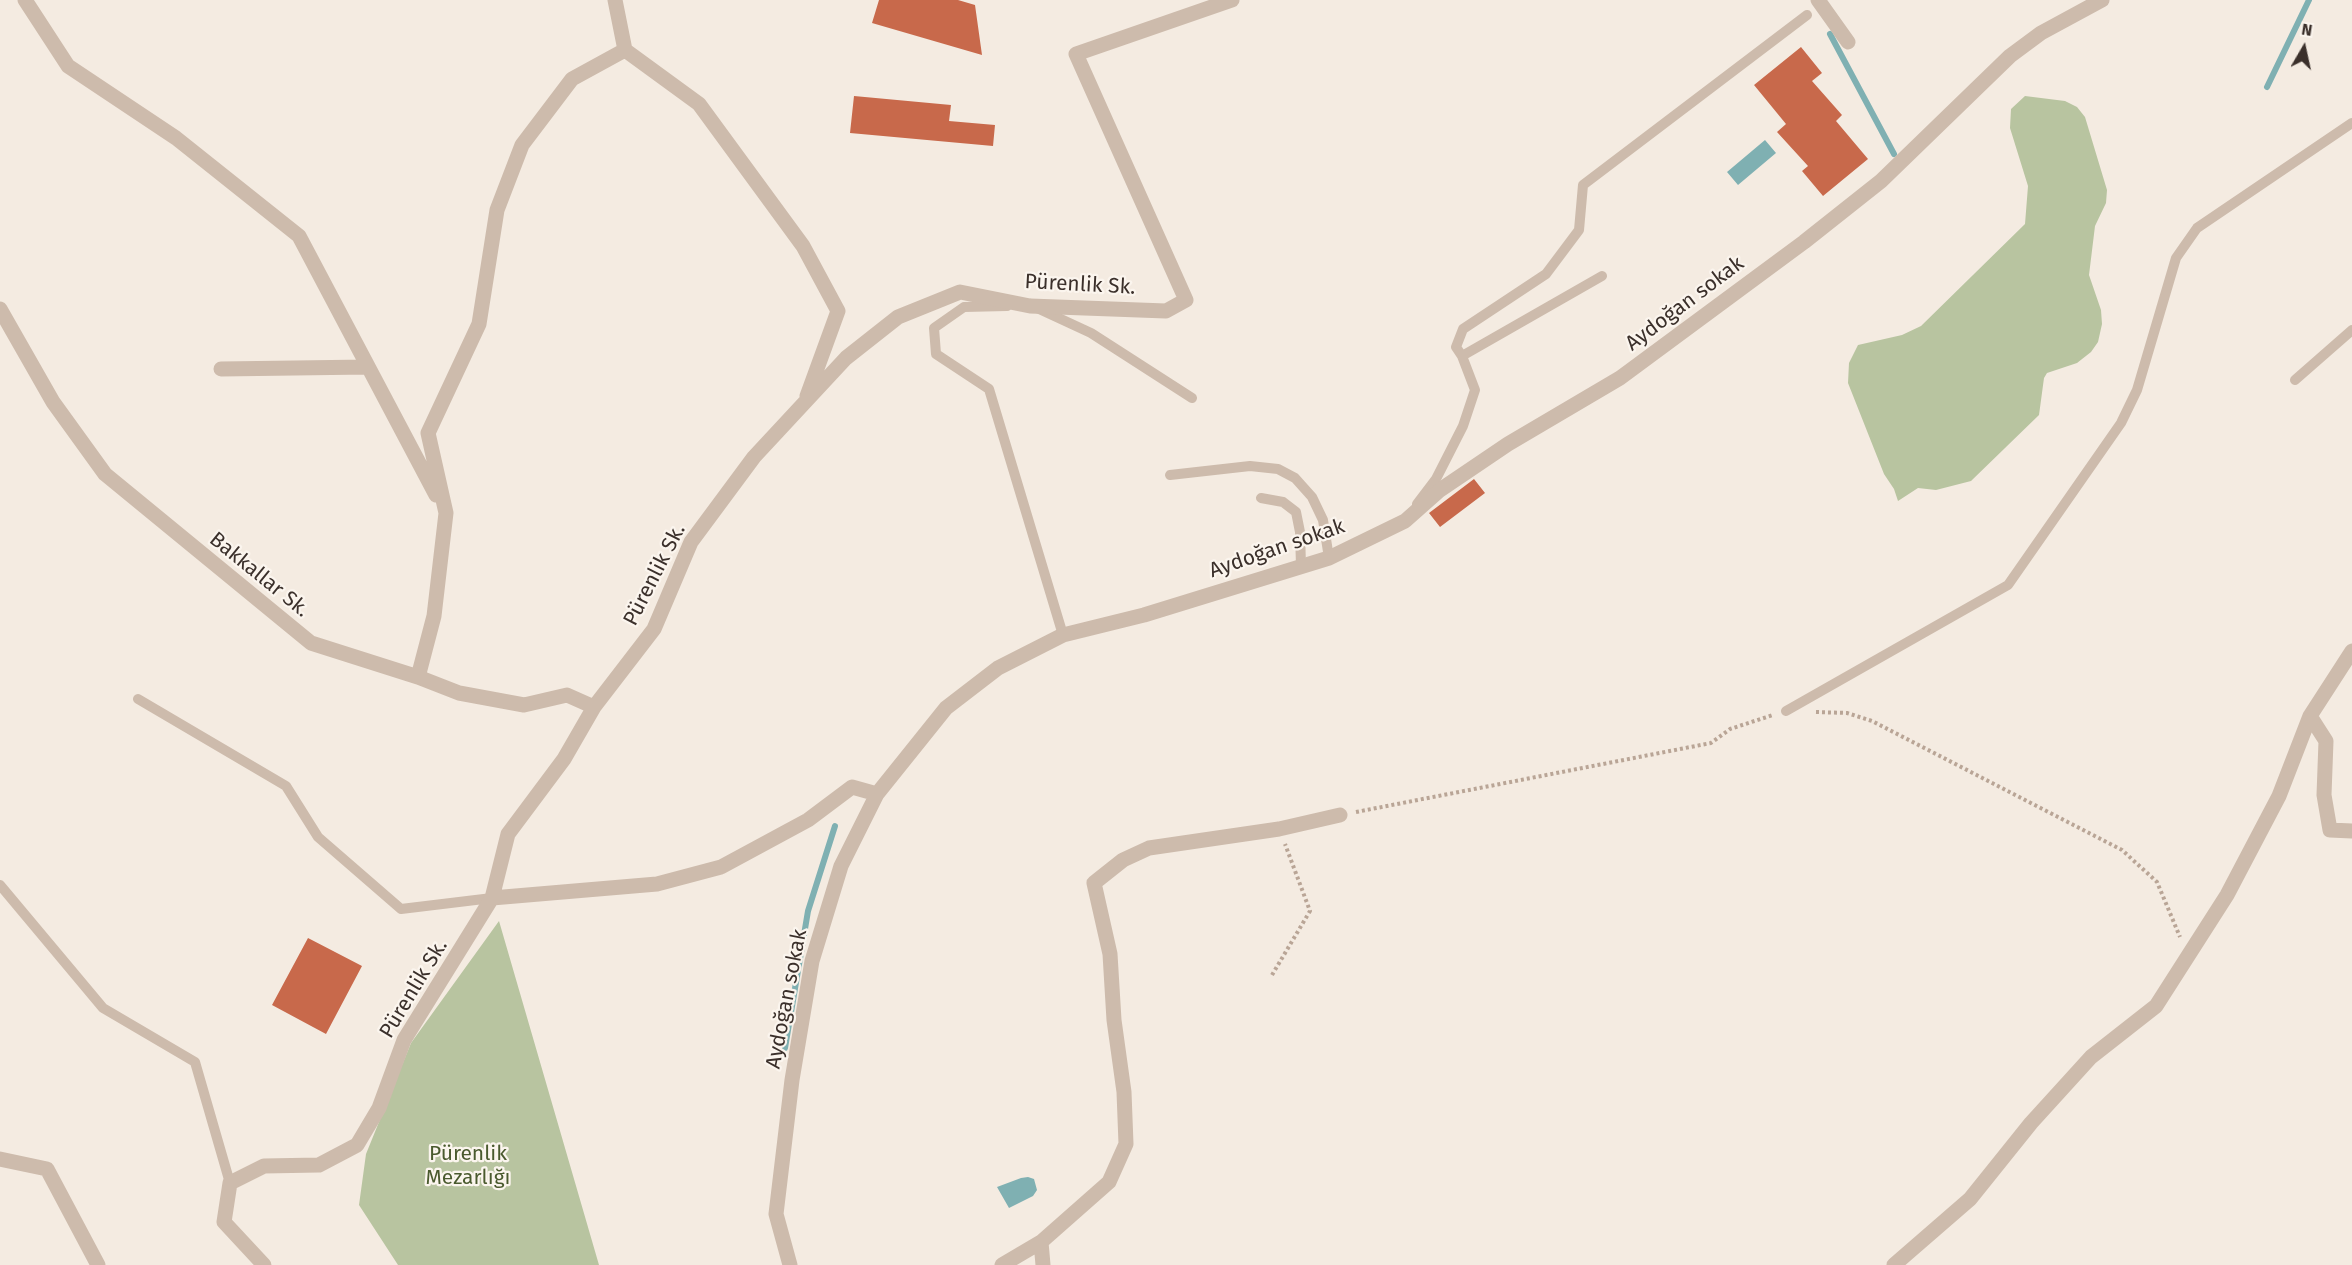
<!DOCTYPE html>
<html>
<head>
<meta charset="utf-8">
<style>
	body { margin:0 }
	#map { position:relative; width:2352px; height:1265px; overflow:hidden; background:#f4ebe1; font-family:"Fira Sans",sans-serif }
	canvas { display:block }
	.north { position:absolute; left:2274px; top:18px; width:60px; height:60px; -webkit-text-stroke:4px #fbf5ee; paint-order:stroke; rotate:9deg; font-size:16px; font-weight:700; line-height:24px; text-align:center; color:#3b302b }
	.north::after { content:''; display:block; margin:auto; width:21px; height:27px; background:#3b302b; clip-path:polygon(50% 0,100% 100%,50% 72%,0 100%) }
</style>
</head>
<body>
<div id="map">
<canvas width="2352" height="1265"></canvas>
<div class="north">N</div>
</div>
<script>
const ctx = document.querySelector('canvas').getContext('2d');
ctx.lineJoin = 'round';
function paint(path, color) {
  ctx.fillStyle = color;
  ctx.fill(path, 'evenodd');
}
function shape(rows) {
  const path = new Path2D();
  for (const r of rows) {
    path.moveTo(r[0], r[1]);
    for (let i = 2; i < r.length; i += 2) path.lineTo(r[i], r[i + 1]);
  }
  return path;
}
function trace(path, color, width, dash) {
  ctx.strokeStyle = color;
  ctx.lineWidth = width;
  ctx.lineCap = dash ? 'butt' : 'round';
  ctx.setLineDash(dash || []);
  ctx.stroke(path);
}
function label(font, color, halo, rows, align = 'center') {
  ctx.font = font + ' "Fira Sans",sans-serif';
  ctx.lineWidth = 4.5;
  ctx.setLineDash([]);
  ctx.textBaseline = 'middle';
  ctx.strokeStyle = halo;
  ctx.fillStyle = color;
  for (const [text, x, y, turn = 0] of rows) {
    ctx.save();
    ctx.translate(x, y);
    ctx.rotate((+turn || 0) * Math.PI / 180);
    ctx.textAlign = isNaN(turn) ? turn : align;
    if (halo) ctx.strokeText(text, 0, 0);
    ctx.fillText(text, 0, 0);
    ctx.restore();
  }
}
paint(shape([
	[2025,96,2065,101,2077,107,2085,117,2107,190,2106,203,2095,226,2089,275,2101,310,2102,324,2098,342,2091,352,2077,363,2047,373,2044,378,2039,415,1971,481,1936,490,1918,488,1898,501,1894,489,1884,474,1848,383,1849,363,1858,345,1902,335,1921,326,2025,224,2028,186,2010,128,2011,109],
	[499,921,599,1265,398,1265,359,1205,366,1154,411,1043]
]), '#b8c4a0');
paint(shape([
	[1765,140,1776,153,1738,185,1727,172],
	[1028,1177,1034,1179,1037,1190,1033,1196,1009,1208,997,1187,1021,1178]
]), '#7fb0b2');
trace(shape([
	[1830,34,1894,154],
	[2267,87,2309,0],
	[785,1048,808,911,835,826]
]), '#7fb0b2', 6);
paint(shape([
	[879,0,958,0,975,5,982,55,872,23],
	[1801,47,1822,73,1812,81,1842,115,1836,121,1868,159,1823,196,1802,171,1808,166,1777,132,1786,124,1754,85],
	[854,96,951,105,949,121,995,125,993,146,850,133],
	[1474,479,1485,493,1440,527,1429,513],
	[308,938,362,966,326,1034,272,1005]
]), '#c8694b');
trace(shape([
	[1816,712,1847,713,1872,721,2122,850,2157,882,2180,937],
	[1356,812,1711,743,1730,729,1773,715],
	[1272,975,1310,911,1285,844]
]), '#b9a596', 4, [3, 3]);
trace(shape([
	[1007,306,964,307,934,328,936,354,989,389,1063,635],
	[1037,308,1091,333,1192,398],
	[1462,356,1456,347,1463,329,1546,274,1579,230,1583,185,1807,15],
	[2295,380,2352,330],
	[1170,475,1250,466,1278,469,1295,478,1312,497,1323,520,1329,558],
	[1261,498,1283,502,1296,512,1300,532,1301,566],
	[1417,504,1436,479,1463,426,1475,390,1462,356,1602,276],
	[138,699,286,786,318,837,401,909,492,898],
	[1786,711,2008,585,2121,423,2137,390,2176,258,2197,228,2352,123],
	[0,885,103,1008,195,1062,230,1183]
]), '#cdbbac', 10);
trace(shape([
	[25,0,68,66,176,138,299,236,436,495],
	[615,0,625,50,699,104,803,246,838,311,807,396],
	[1818,0,1848,42],
	[0,309,53,402,105,474,311,643,418,677,459,693,524,705,567,695,594,707],
	[221,369,368,367],
	[418,677,434,616,446,513,428,433,479,324,497,210,522,145,572,79,625,50],
	[2310,716,2326,741,2324,795,2330,830,2352,831],
	[492,898,657,884,721,867,808,820,852,787,877,794],
	[0,1159,47,1169,98,1265],
	[1041,1242,1043,1265],
	[264,1265,224,1222,230,1183,264,1166,319,1165,357,1145,379,1108,404,1040,492,898,508,834,564,759,594,707,654,629,691,542,754,457,846,358,898,317,960,292,1030,306,1166,311,1186,300,1076,54,1232,0],
	[790,1265,776,1214,792,1080,812,961,841,866,877,794,946,708,998,668,1063,635,1144,615,1329,558,1405,521,1440,490,1508,444,1620,378,1804,242,1881,181,2010,56,2041,33,2102,0],
	[1002,1265,1041,1242,1109,1182,1126,1144,1124,1092,1114,1020,1110,954,1094,883,1123,860,1149,848,1279,829,1340,815],
	[1894,1265,1970,1199,2031,1123,2091,1057,2156,1006,2227,895,2279,796,2310,716,2352,651]
]), '#cdbbac', 15);
label('21px', '#3b302b', '#fbf5ee', [
	["Pürenlik Sk.",1080,285,3],
	["Aydoğan sokak",1685,304,-37],
	["Aydoğan sokak",1277,549,-19],
	["Bakkallar Sk.",259,575,39],
	["Pürenlik Sk.",655,575,-63],
	["Pürenlik Sk.",414,989,-59],
	["Aydoğan sokak",787,999,-79]
]);
label('21px', '#4a5a2e', '#fbf5ee', [
	["Pürenlik",468,1154],
	["Mezarlığı",468,1178]
]);
</script>
</body>
</html>
